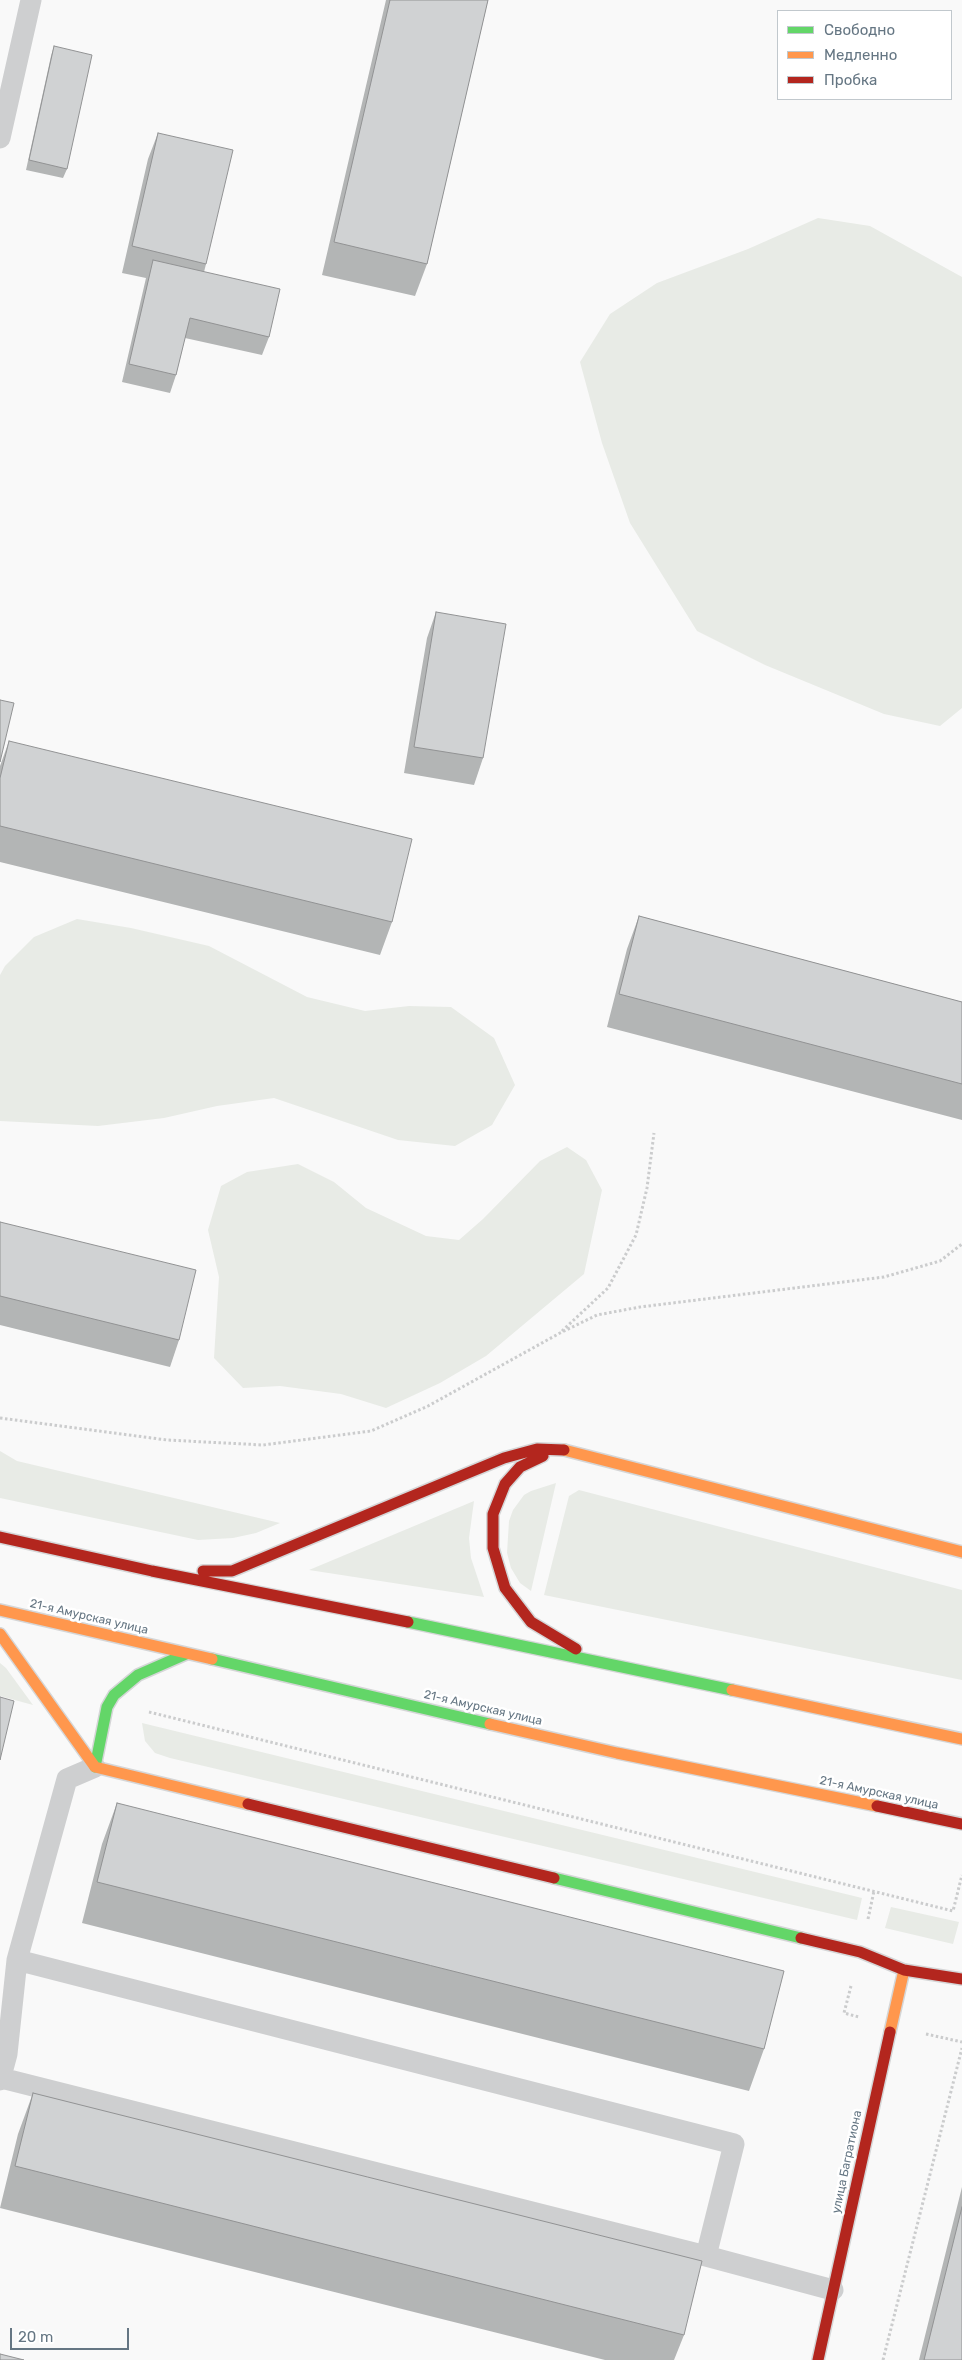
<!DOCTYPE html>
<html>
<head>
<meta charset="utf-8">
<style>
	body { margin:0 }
	#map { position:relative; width:962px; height:2360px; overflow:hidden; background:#f9f9f9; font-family:Rubik,sans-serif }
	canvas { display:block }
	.legend { position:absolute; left:777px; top:10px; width:175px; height:90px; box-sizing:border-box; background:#fff; border:1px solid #c1c8cd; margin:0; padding:6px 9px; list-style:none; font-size:15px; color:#657683 }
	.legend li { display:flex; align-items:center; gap:10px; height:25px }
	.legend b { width:25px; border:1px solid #c1c8cd }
	.scale { position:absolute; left:10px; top:2328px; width:119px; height:22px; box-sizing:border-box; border:2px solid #657683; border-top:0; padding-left:6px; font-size:15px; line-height:18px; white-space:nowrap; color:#657683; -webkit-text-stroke:4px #fff; paint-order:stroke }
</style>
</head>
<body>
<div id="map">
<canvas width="962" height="2360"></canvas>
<ul class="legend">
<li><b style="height:6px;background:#63d668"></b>Свободно</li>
<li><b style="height:6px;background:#ff974d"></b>Медленно</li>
<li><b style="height:6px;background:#b3261e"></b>Пробка</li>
</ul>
<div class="scale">20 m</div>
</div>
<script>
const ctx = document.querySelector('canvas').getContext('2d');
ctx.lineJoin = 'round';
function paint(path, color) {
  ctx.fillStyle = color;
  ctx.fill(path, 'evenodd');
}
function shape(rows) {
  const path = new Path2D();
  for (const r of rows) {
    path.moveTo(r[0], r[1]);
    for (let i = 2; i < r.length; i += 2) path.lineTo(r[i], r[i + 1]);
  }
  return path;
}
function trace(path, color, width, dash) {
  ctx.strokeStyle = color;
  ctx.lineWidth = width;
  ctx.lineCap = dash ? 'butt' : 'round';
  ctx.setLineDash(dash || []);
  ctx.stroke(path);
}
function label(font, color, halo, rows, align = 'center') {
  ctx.font = font + ' Rubik,sans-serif';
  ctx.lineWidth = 5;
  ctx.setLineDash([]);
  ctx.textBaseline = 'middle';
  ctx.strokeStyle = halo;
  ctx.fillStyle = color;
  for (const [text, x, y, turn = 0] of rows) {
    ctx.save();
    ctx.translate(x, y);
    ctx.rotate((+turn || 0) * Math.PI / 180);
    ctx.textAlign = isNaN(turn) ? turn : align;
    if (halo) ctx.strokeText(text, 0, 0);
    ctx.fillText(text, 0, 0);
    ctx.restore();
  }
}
paint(shape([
	[818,218,870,226,962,277,962,708,940,726,884,714,765,665,697,631,630,523,602,443,580,362,610,314,657,283,748,249],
	[77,919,131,928,209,946,307,997,365,1011,409,1006,451,1007,494,1038,515,1085,492,1125,455,1146,398,1140,274,1098,217,1106,164,1118,98,1126,0,1121,0,975,5,966,34,937],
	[567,1147,586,1160,602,1190,584,1274,486,1356,440,1383,386,1408,341,1394,280,1386,243,1388,214,1358,219,1277,208,1230,221,1186,247,1172,298,1164,334,1182,366,1208,426,1236,459,1240,483,1219,540,1161],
	[0,1451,17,1461,280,1523,256,1533,233,1538,198,1540,0,1498],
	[556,1483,531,1591,520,1583,511,1568,507,1553,509,1521,513,1510,524,1495,531,1491],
	[579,1490,962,1590,962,1680,544,1595,569,1496],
	[474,1501,469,1538,471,1558,484,1597,309,1570],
	[0,1663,6,1668,33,1705,0,1696],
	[142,1723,862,1898,857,1920,170,1758,155,1753,145,1741],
	[891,1907,959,1922,953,1944,885,1928]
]), '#e8ebe6');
const fast = shape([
	[408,1622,732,1690],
	[212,1659,490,1724],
	[95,1767,107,1707,114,1695,138,1675,186,1654],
	[554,1878,801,1938]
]);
const slow = shape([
	[564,1450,962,1552],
	[0,1610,212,1659],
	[0,1634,95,1767,248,1804],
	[732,1690,962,1739],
	[490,1724,617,1753,877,1806],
	[890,2032,904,1970]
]);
const jam = shape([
	[543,1456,520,1467,505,1484,493,1514,493,1548,505,1588,531,1622,576,1649],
	[0,1537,152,1571,408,1622],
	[203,1571,232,1571,504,1458,537,1449,564,1450],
	[248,1804,554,1878],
	[877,1806,962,1824],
	[801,1938,860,1952,904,1970,962,1979],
	[818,2360,890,2032]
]);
trace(fast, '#d5d6d7', 14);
trace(slow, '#d5d6d7', 14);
trace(jam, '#d5d6d7', 14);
trace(shape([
	[562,1331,608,1288,636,1235,647,1188,654,1133],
	[0,1418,167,1440,263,1445,371,1431,428,1406,560,1333,597,1315,640,1307,884,1277,940,1261,962,1244],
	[149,1712,953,1911,962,1875],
	[868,1919,874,1891],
	[851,1986,844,2013,859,2017],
	[926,2034,962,2042],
	[883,2360,962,2048]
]), '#cbcccd', 3, [2.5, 2.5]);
trace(shape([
	[0,138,31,0],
	[17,1960,734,2144,706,2256],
	[1,2078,706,2256,833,2290],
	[0,2080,7,2054,17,1960,67,1779,95,1767]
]), '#cecfd0', 21);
trace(fast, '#63d668', 11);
trace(slow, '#ff974d', 11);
trace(jam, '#b3261e', 11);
paint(shape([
	[386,0,488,0,427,264,415,296,322,275],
	[54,46,67,169,63,178,26,170,51,56],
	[158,133,206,264,204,272,269,337,262,355,185,338,176,375,170,393,122,382,146,278,122,273,148,159],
	[436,612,483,758,474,785,404,773,427,638],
	[9,741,392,922,380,955,0,862,0,766],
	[639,916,962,1002,962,1120,607,1027,627,949],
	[0,1222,179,1340,170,1367,0,1325],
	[117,1803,764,2049,749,2091,82,1923,102,1844],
	[33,2093,684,2335,674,2360,605,2360,0,2208,18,2134],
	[962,2187,962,2360,919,2360]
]), '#b3b5b5');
const building = shape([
	[390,0,488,0,427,264,334,242,390,0],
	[54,46,92,55,67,169,29,160,54,46],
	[158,133,233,150,206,264,132,246,158,133],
	[153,260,280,289,269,337,190,318,176,375,129,364,153,260],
	[436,612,506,624,483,758,414,747,436,612],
	[0,700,14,703,0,762,0,700],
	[9,741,412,839,392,922,0,826,0,778,9,741],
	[639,916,962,1002,962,1084,619,994,639,916],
	[0,1222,196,1270,179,1340,0,1296,0,1222],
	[0,1697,14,1701,0,1760,0,1697],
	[117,1803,784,1971,764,2049,97,1882,117,1803],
	[33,2093,702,2261,684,2335,15,2166,33,2093],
	[962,2207,962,2360,924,2360,962,2207],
	[0,2354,24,2360,0,2360,0,2354]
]);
paint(building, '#d0d2d3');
trace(building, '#929394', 1);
label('12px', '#657683', '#fff', [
	["21-я Амурская улица",89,1617,13],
	["21-я Амурская улица",483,1708,13],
	["21-я Амурская улица",879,1793,12],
	["улица Багратиона",847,2162,-78]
]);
</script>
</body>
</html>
